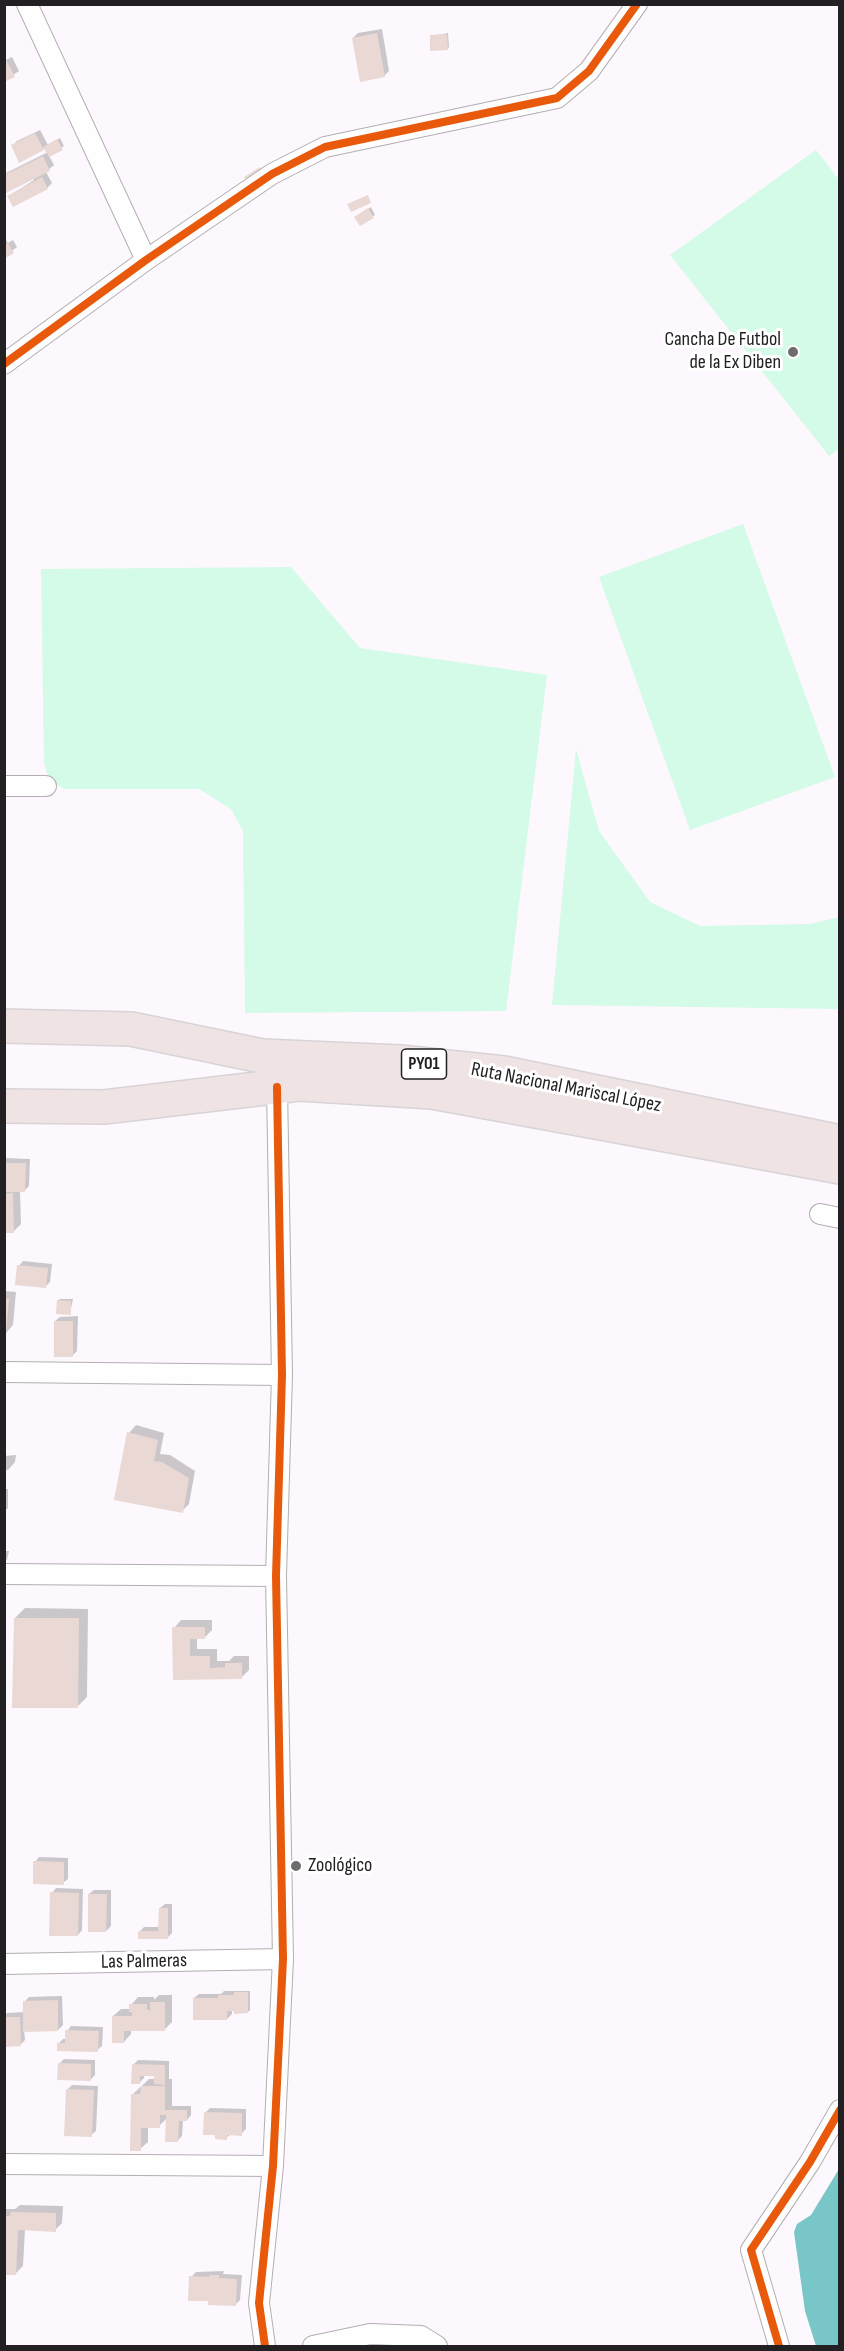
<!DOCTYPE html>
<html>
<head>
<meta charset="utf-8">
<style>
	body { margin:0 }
	#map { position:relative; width:844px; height:2351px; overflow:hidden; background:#fdf8fd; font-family:"Sofia Sans Condensed",sans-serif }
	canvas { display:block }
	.frame { position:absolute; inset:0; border:6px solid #232023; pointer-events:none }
</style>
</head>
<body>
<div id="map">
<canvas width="844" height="2351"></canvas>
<div class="frame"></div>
</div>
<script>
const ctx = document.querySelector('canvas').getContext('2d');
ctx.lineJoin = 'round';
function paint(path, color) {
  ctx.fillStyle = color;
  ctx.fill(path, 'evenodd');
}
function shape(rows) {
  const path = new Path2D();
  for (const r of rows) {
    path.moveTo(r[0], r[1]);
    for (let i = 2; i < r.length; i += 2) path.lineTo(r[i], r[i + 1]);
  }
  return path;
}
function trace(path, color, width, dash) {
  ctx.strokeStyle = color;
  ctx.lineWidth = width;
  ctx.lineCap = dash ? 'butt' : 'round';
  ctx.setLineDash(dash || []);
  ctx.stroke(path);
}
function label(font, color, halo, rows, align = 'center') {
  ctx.font = font + ' "Sofia Sans Condensed",sans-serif';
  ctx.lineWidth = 6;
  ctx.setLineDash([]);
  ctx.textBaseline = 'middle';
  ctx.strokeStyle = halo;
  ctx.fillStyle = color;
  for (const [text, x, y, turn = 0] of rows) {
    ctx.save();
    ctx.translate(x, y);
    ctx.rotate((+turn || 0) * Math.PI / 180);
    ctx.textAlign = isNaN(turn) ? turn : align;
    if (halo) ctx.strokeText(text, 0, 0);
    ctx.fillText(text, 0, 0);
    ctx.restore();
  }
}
paint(shape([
	[816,150,840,181,840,449,829,456,670,255],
	[743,524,835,777,690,830,599,577],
	[291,567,360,648,547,675,506,1011,245,1013,243,831,231,809,199,789,64,789,49,780,44,763,41,569],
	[576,749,599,831,650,902,700,926,810,924,839,917,839,1009,552,1005]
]), '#d4fae8');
paint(shape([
	[839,2169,839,2346,816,2346,805,2311,794,2232,797,2224,811,2215]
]), '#78c6c8');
paint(shape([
	[382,29,389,71,384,76,353,38,358,33],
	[448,33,449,47,447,49,431,36],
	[12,57,19,71,4,81,4,61],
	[40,130,48,145,60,138,64,146,49,156,54,165,46,172,52,183,47,188,9,196,34,180,33,178,6,191,4,174,48,152,45,147,43,149,12,146,17,141],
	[371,207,375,215,373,216,358,215],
	[4,237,8,243,13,240,17,247,4,257],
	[4,1158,30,1159,29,1186,24,1191,20,1191,21,1224,14,1231,4,1232],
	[23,1261,52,1264,50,1282,46,1286,19,1266],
	[4,1291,16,1292,13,1325,6,1333],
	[60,1299,73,1299,70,1313,58,1301],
	[78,1316,77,1351,73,1355,55,1321,60,1317],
	[136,1425,164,1433,160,1454,170,1455,195,1471,189,1504,182,1511,129,1433],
	[16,1455,15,1462,8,1470,4,1470,4,1456],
	[4,1489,8,1489,8,1508,4,1512],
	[4,1551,9,1551,7,1560,4,1561],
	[25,1608,88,1609,87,1697,77,1707,15,1618],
	[181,1620,212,1620,212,1630,204,1638,197,1638,197,1649,217,1649,217,1661,229,1661,234,1656,249,1656,249,1670,241,1678,174,1678,174,1628],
	[39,1857,68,1858,68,1879,63,1883,35,1862],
	[56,1888,83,1889,82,1930,78,1935,52,1893],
	[94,1890,111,1890,111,1926,106,1931,89,1894],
	[165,1904,172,1904,172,1933,167,1938,139,1932,144,1927,160,1927,160,1908],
	[224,1991,250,1991,250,2010,248,2012,235,2007,232,2009,232,2014,227,2019,194,1998,199,1994,221,1994],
	[159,1995,172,1995,172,2022,164,2030,131,2030,131,2034,124,2042,113,2016,121,2009,131,2009,131,2005,138,1997,154,1997,154,2000],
	[62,1996,63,2025,58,2030,24,2030,25,2040,20,2045,4,2045,4,2016,7,2013,24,2012,24,2002,29,1997],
	[71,2026,103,2027,102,2046,97,2050,58,2044,63,2039,67,2039,67,2031],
	[64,2059,95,2060,95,2075,90,2080,59,2064],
	[4,2060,6,2060,4,2074],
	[138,2060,169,2061,169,2079,172,2079,172,2106,191,2106,191,2115,187,2120,183,2120,182,2136,178,2140,167,2118,159,2126,148,2126,148,2142,140,2149,132,2095,149,2079,155,2079,155,2075,144,2075,144,2078,139,2083,133,2065],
	[72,2085,98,2086,96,2131,91,2135,67,2090],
	[210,2108,246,2109,246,2129,241,2134,231,2134,226,2138,205,2113],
	[20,2205,63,2206,62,2223,55,2230,25,2229,23,2266,16,2273,4,2273,5,2209,15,2209],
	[224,2271,223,2274,242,2275,240,2300,236,2304,191,2277,196,2272]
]), '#0003');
paint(shape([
	[377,33,385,77,360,82,352,38],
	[447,34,448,50,430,51,430,35],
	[7,61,15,77,4,82,4,62],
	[35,133,44,150,19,163,11,145],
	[57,139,63,150,49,157,43,147],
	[43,156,50,171,6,193,4,175],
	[260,167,264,174,249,184,244,177],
	[42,177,48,189,13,207,7,196],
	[368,195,371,203,351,212,347,204],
	[368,208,374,218,360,226,354,217],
	[8,243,14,253,4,259,4,245],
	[4,1163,26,1163,25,1192,4,1192],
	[13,1193,14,1233,4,1233,4,1194],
	[17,1265,48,1268,46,1288,15,1285],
	[4,1298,9,1299,6,1334,4,1334],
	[57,1300,71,1301,71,1315,56,1314],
	[54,1321,73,1321,73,1357,54,1357],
	[127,1432,158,1440,154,1461,162,1462,189,1478,183,1513,114,1500],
	[14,1618,79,1618,78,1708,12,1708],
	[172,1627,205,1627,205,1639,190,1639,190,1656,210,1656,210,1668,225,1667,225,1663,242,1663,242,1679,173,1680],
	[33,1861,64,1862,64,1885,33,1884],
	[50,1892,79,1893,78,1936,49,1936],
	[88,1894,107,1894,106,1932,88,1932],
	[159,1908,168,1908,168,1939,138,1939,138,1931,158,1931],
	[234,1992,248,1992,248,2013,234,2014,234,2011,227,2011,227,2020,193,2020,193,1998,218,1998,218,1995,234,1995],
	[58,2000,58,2031,23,2032,23,2001],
	[150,2002,165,2002,165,2031,124,2031,124,2043,112,2043,112,2016,132,2016,132,2012,129,2012,129,2004,147,2004,147,2010,150,2010],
	[4,2017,20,2017,21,2046,4,2047],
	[65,2030,99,2031,98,2052,57,2051,57,2043,65,2043],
	[58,2063,91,2064,91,2081,57,2080],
	[132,2064,165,2065,165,2085,154,2084,154,2076,140,2076,140,2084,131,2084],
	[141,2086,165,2086,165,2110,187,2110,187,2121,179,2121,178,2142,165,2142,166,2115,160,2115,160,2128,141,2128,141,2151,130,2151,131,2094,140,2094],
	[66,2089,94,2090,92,2137,64,2136],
	[204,2112,242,2113,242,2136,227,2135,227,2140,215,2139,215,2135,203,2135],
	[11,2212,56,2213,56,2232,18,2230,16,2275,4,2275,4,2216,10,2216],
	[210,2275,219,2275,219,2278,237,2279,236,2306,208,2305,208,2301,188,2301,189,2276,209,2277]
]), '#e9d8d3');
const street = shape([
	[27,4,146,260],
	[4,364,146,260,272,174,325,147,557,98,589,71,637,4],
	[4,786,46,786],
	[820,1214,840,1218],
	[4,1372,282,1375],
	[4,1574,276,1576],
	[4,1964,283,1959],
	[4,2164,273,2166],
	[265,2346,259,2303,273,2166,283,1959,276,1576,282,1375,277,1087],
	[313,2346,370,2334,421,2336,437,2346],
	[779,2346,751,2250,810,2162,840,2110]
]);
const highway = shape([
	[4,1026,131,1029,262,1056,401,1062,504,1073,840,1142],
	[4,1106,104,1107,299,1084,432,1092,840,1167]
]);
trace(street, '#b2aeb2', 22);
trace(highway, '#d7d4d7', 36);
trace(street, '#fffeff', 20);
trace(highway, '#efe3e4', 33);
trace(shape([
	[4,364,146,260,272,174,325,147,557,98,589,71,637,4],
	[265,2346,259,2303,273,2166,283,1959,276,1576,282,1375,277,1087],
	[779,2346,751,2250,810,2162,840,2110]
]), '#e8590c', 8);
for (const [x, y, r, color] of [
	[793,352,6,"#6f6c6f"],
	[296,1866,6,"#6f6c6f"]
]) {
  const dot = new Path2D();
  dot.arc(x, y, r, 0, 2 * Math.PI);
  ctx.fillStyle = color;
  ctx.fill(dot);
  trace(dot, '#fff', 2);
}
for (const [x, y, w] of [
	[424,1064,45]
]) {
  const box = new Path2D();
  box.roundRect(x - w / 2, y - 15, w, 30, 4.5);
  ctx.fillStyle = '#fff';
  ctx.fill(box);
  trace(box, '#232023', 1.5);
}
label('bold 18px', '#232023', null, [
	["PY01",424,1064]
]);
label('20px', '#232023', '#fff', [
	["Cancha De Futbol",781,340],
	["de la Ex Diben",781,363],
	["Zoológico",308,1866,"left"]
], 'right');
label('20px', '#232023', '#fff', [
	["Ruta Nacional Mariscal López",566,1088,11],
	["Las Palmeras",144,1962,-1]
]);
</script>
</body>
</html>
